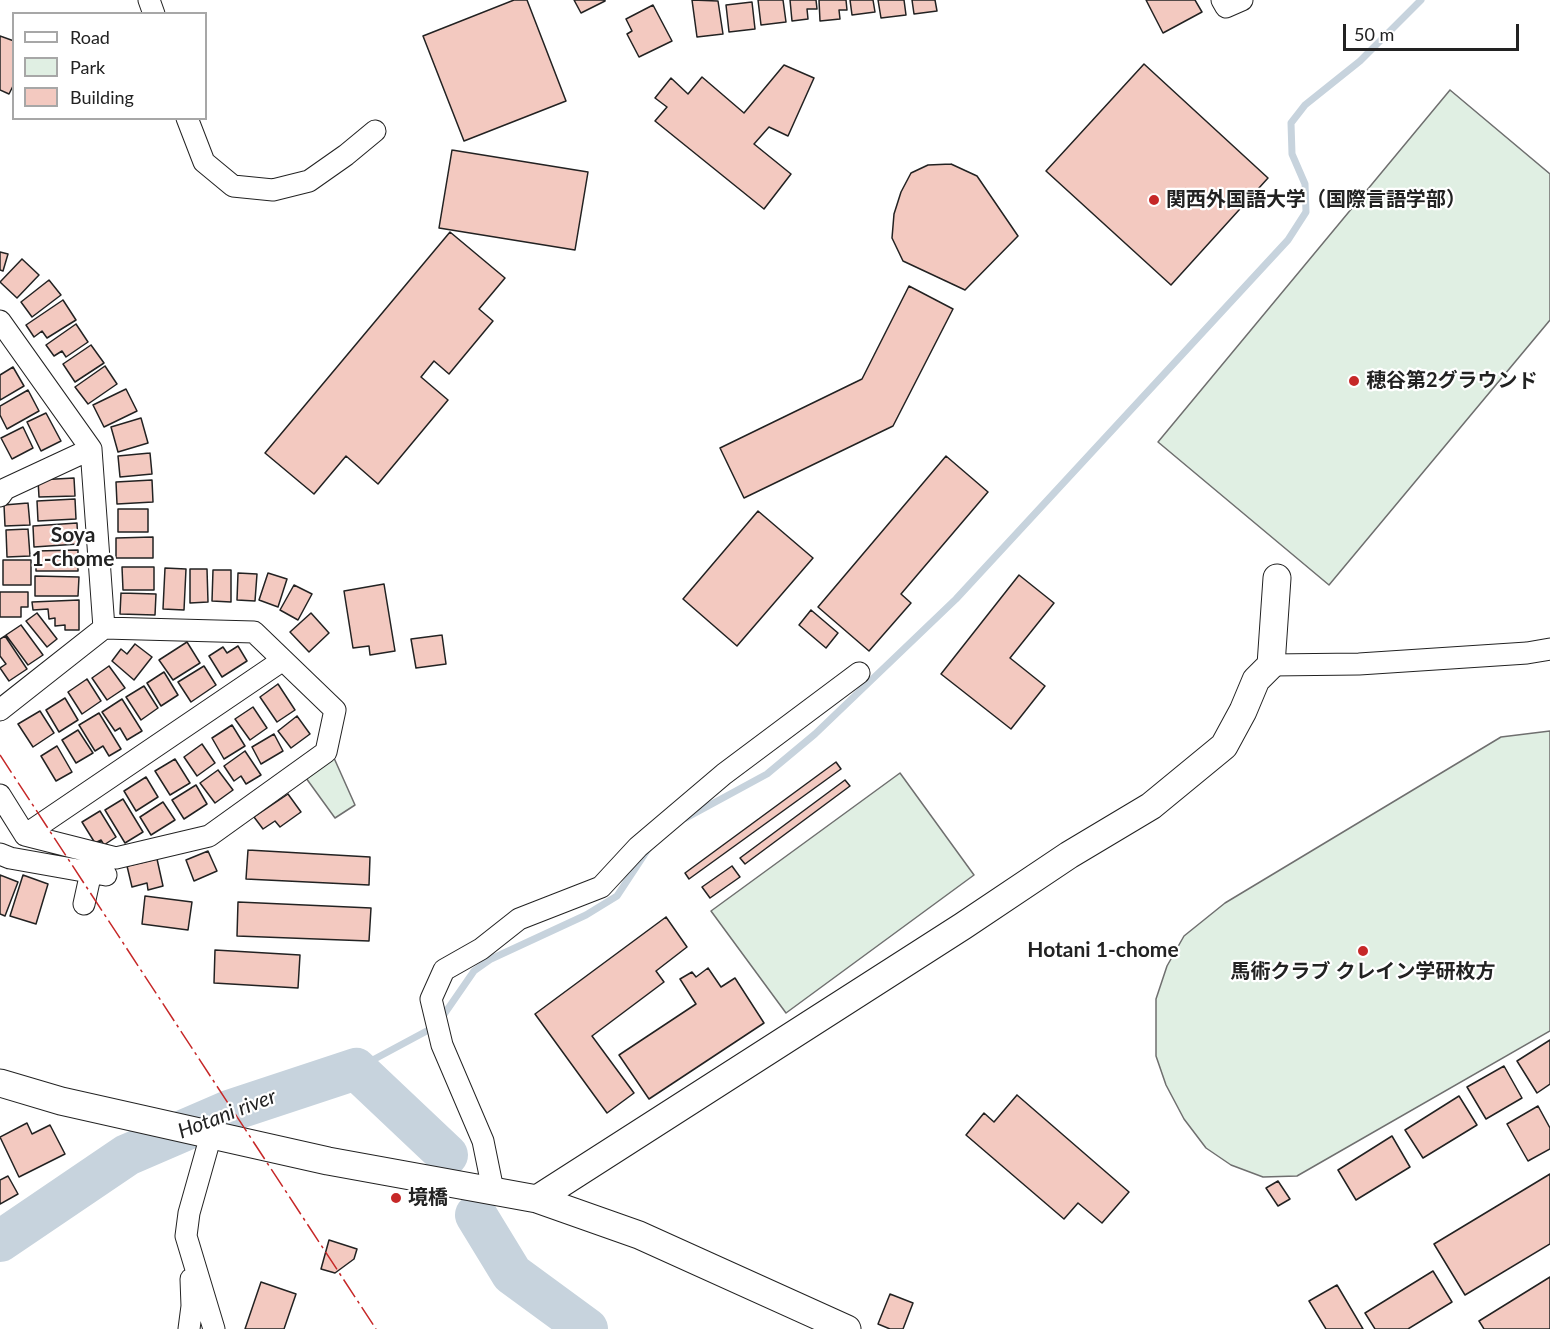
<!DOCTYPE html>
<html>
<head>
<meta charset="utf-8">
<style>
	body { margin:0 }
	#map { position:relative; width:1550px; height:1329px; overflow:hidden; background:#fff; font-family:Lato,sans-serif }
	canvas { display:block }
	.legend { position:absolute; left:12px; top:12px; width:195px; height:108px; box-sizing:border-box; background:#fff; border:2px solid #a7a7a7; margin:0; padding:8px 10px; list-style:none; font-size:18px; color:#222 }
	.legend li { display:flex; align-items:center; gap:12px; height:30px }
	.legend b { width:30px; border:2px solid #a7a7a7 }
	.scale { position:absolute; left:1343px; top:24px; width:176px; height:27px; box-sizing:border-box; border:3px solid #222; border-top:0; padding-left:8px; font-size:18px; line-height:21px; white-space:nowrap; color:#222; -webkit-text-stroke:4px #fff; paint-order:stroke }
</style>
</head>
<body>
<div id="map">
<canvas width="1550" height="1329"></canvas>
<ul class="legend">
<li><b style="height:8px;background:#fff"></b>Road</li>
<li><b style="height:16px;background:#e0efe3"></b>Park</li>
<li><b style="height:16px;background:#f3c9c0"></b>Building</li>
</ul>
<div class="scale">50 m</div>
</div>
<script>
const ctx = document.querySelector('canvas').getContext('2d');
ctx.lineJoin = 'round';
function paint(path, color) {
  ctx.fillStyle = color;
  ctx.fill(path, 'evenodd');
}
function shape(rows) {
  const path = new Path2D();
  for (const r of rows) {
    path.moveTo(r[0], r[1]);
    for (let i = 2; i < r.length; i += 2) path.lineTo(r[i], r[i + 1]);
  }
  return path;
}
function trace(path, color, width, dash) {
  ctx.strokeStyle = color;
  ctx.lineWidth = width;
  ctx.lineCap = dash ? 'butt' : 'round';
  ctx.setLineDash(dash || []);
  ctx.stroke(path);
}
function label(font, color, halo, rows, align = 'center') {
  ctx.font = font + ' Lato,"Noto Sans JP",sans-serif';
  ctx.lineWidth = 4.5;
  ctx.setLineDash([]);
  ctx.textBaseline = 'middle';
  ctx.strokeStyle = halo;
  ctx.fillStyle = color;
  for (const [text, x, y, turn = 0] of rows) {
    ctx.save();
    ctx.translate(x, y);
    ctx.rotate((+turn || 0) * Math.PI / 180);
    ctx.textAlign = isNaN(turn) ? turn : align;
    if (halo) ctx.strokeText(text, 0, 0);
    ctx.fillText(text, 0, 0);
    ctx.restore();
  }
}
const green = shape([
	[1450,90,1550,174,1550,320,1329,585,1158,442,1450,90],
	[1550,731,1550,1031,1297,1176,1263,1177,1231,1165,1206,1148,1184,1119,1166,1085,1156,1056,1156,999,1167,966,1184,936,1225,903,1501,737,1550,731],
	[334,758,355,805,335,818,306,778,334,758],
	[900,773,974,875,786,1013,711,911,900,773]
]);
paint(green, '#e0efe3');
trace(green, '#6f6f6f', 1.5);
trace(shape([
	[686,818,767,774,815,734,956,599,1288,240,1306,212,1305,184,1292,154,1291,123,1305,105,1360,61,1421,0],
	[356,1069,436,1026,474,971,491,959,586,915,617,896,648,849]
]), '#c7d3dd', 7);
trace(shape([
	[476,1215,512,1274,587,1329],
	[0,1241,127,1155,229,1111,356,1069,447,1155]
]), '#c7d3dd', 42);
const building = shape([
	[514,0,527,0,566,101,464,141,423,36,514,0],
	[574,0,605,0,605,1,581,13,574,0],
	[692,0,718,1,723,34,697,37,692,0],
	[758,0,783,0,786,22,761,25,758,0],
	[790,0,816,0,817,9,807,9,808,19,792,21,790,0],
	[819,0,846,0,847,10,839,10,840,19,820,21,819,0],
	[850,0,873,0,875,12,852,15,850,0],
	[878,0,904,0,906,15,881,18,878,0],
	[912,0,935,0,937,11,914,14,912,0],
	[1146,0,1195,0,1202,12,1163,33,1146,0],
	[752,2,755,29,729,32,726,5,752,2],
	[653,5,672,41,639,57,627,34,632,31,626,19,653,5],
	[0,36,14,41,14,84,9,94,0,90,0,36],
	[1144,64,1268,178,1171,285,1046,171,1144,64],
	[784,65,814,78,788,136,769,127,754,144,791,174,764,209,655,121,667,107,655,98,671,78,688,94,702,77,744,113,784,65],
	[452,150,588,172,575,250,439,228,452,150],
	[951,164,977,176,1018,236,965,290,903,261,892,238,894,214,901,192,911,173,928,165,951,164],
	[450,232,505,278,479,309,493,321,449,374,434,361,421,377,448,400,378,484,346,456,314,494,265,453,450,232],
	[0,252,8,254,3,271,0,270,0,252],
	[22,259,39,275,17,298,0,282,22,259],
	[49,280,61,295,32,317,21,302,49,280],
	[909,286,953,309,893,426,744,498,720,448,862,379,909,286],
	[63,300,76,320,47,338,42,331,34,337,26,325,63,300],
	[76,324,88,342,66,357,62,351,54,356,46,345,76,324],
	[91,345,104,363,75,382,63,364,91,345],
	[105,366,117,384,88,404,75,387,105,366],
	[13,367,24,386,0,400,0,375,13,367],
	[126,389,137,411,104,427,93,405,126,389],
	[28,390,39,411,7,429,0,415,0,406,28,390],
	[46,413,61,441,41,451,27,422,46,413],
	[141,418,148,443,118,452,111,427,141,418],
	[23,427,33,448,12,459,1,438,23,427],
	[150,453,152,474,120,477,118,456,150,453],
	[946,456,988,492,901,594,911,603,869,651,818,607,946,456],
	[74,478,75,496,39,497,38,480,74,478],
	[152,480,153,502,117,504,116,482,152,480],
	[75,499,76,519,38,521,37,501,75,499],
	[28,503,30,525,5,526,4,505,28,503],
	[118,509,148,509,148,532,118,532,118,509],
	[758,511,813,558,737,646,683,599,758,511],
	[77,523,78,544,34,547,33,526,77,523],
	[28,529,30,556,7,557,6,530,28,529],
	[153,537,153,558,116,558,116,538,153,537],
	[78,550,78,571,36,571,36,551,78,550],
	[3,560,31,560,31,585,3,585,3,560],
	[122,567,154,567,154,590,123,590,122,567],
	[165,568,186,569,184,610,163,609,165,568],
	[190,569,207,569,208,602,190,603,190,569],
	[213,570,231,570,231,602,212,601,213,570],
	[238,573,257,574,255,601,237,600,238,573],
	[268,573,287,579,278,607,259,600,268,573],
	[1019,575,1054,603,1010,658,1045,686,1011,729,941,674,1019,575],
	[35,576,79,577,78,596,35,596,35,576],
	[384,584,395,651,370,655,369,646,353,648,344,591,384,584],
	[294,585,312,594,298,620,280,610,294,585],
	[0,592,28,592,28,607,21,607,21,617,0,617,0,592],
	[121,593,156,594,155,615,120,614,121,593],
	[79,600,79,630,65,630,65,625,55,626,55,618,49,619,48,609,33,610,32,602,79,600],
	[811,610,838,633,826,648,799,625,811,610],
	[37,613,57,639,47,647,26,621,37,613],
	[311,613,329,633,309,652,290,632,311,613],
	[21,625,43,655,28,665,6,635,21,625],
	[442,635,446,664,416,668,411,639,442,635],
	[5,636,27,669,9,681,0,668,6,664,0,656,0,639,5,636],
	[187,642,200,663,173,680,159,660,187,642],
	[135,644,152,657,134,680,112,661,121,649,127,654,135,644],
	[238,646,247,661,222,677,209,656,223,647,227,653,238,646],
	[109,666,125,688,107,700,92,678,109,666],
	[204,666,216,685,191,702,178,682,204,666],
	[164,672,178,695,161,706,147,683,164,672],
	[87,679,101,701,82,714,68,692,87,679],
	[278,684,295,710,277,722,260,697,278,684],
	[144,686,158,708,141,720,126,697,144,686],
	[65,698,78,720,59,732,46,710,65,698],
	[122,699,142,731,127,740,120,728,115,731,102,712,122,699],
	[253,707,267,728,250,740,235,719,253,707],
	[40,711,54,733,33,747,18,724,40,711],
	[99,713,121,749,109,756,103,746,95,751,79,725,99,713],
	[297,716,310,734,291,748,278,731,297,716],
	[232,725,245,746,224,759,212,738,232,725],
	[78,730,93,753,76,763,62,740,78,730],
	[274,734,283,751,261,764,252,747,274,734],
	[202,744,215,763,197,776,184,757,202,744],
	[57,746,72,772,56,781,41,756,57,746],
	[245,751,261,775,246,784,241,776,234,781,224,766,245,751],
	[175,759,190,783,170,795,155,771,175,759],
	[836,762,841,769,689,879,685,873,836,762],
	[218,770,233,790,215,803,200,783,218,770],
	[146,777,158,797,136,811,124,791,146,777],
	[845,780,850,786,745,864,740,858,845,780],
	[196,785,207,804,184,819,172,800,196,785],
	[288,794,301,812,280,827,275,821,263,829,254,817,288,794],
	[123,799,143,832,125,843,105,810,123,799],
	[163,802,175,820,151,835,140,817,163,802],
	[100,811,116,837,104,845,101,840,95,843,82,822,100,811],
	[248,850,370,857,369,885,246,879,248,850],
	[208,851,217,871,194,881,186,860,208,851],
	[157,859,163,886,148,890,147,883,132,887,127,866,157,859],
	[732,866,740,877,710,898,702,887,732,866],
	[0,875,18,882,5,916,0,914,0,875],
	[23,875,48,884,36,924,10,916,23,875],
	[145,896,192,902,188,930,142,924,145,896],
	[238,902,371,908,369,941,237,936,238,902],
	[666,917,687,947,656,971,664,982,592,1036,634,1093,607,1113,535,1014,666,917],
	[215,950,300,955,298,988,214,983,215,950],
	[708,968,721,987,735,978,764,1023,649,1099,619,1055,696,1004,680,979,692,972,696,977,708,968],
	[1550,1040,1550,1084,1537,1093,1517,1061,1550,1040],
	[1504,1066,1522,1098,1486,1119,1467,1087,1504,1066],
	[1017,1095,1129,1192,1102,1223,1078,1203,1064,1219,966,1135,984,1113,994,1122,1017,1095],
	[1459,1096,1477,1125,1423,1158,1405,1130,1459,1096],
	[1538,1106,1550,1128,1550,1149,1528,1161,1507,1124,1538,1106],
	[27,1123,32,1134,50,1125,65,1154,19,1177,0,1137,27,1123],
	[1392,1136,1410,1167,1356,1200,1338,1170,1392,1136],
	[1550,1174,1550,1244,1465,1295,1434,1244,1550,1174],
	[8,1176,18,1194,0,1204,0,1180,8,1176],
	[1278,1181,1290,1199,1278,1206,1266,1188,1278,1181],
	[329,1240,357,1249,354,1259,335,1273,321,1269,329,1240],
	[1433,1271,1452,1302,1408,1329,1375,1329,1365,1313,1433,1271],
	[1550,1277,1550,1329,1484,1329,1479,1321,1550,1277],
	[261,1282,296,1294,284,1329,245,1329,261,1282],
	[1337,1285,1363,1329,1326,1329,1309,1301,1337,1285],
	[890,1294,913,1303,903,1329,890,1329,878,1324,890,1294]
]);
paint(building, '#f3c9c0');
trace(building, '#222', 1.5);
const minor = shape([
	[149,0,154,14],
	[1222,0,1226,7,1242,0],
	[187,118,204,162,233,186,273,190,309,181,346,155,375,131],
	[0,321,91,449,104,628],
	[0,496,5,489,91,449],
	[1271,665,1359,664,1527,653,1550,649],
	[0,710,104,628,254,632,335,710,326,752,209,836,116,858,25,835,0,795],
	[25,835,283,660],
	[0,854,10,858,106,875],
	[84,904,91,872],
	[211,1135,189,1213,186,1236,214,1329],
	[493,1190,483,1141,442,1045,431,999,444,970,481,949,519,919,601,887,638,847,724,774,859,673],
	[189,1329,192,1306,191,1279]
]);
const tertiary = shape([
	[0,1083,61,1101,328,1161,537,1199,639,1235,847,1329],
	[537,1199,963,926,1069,855,1151,806,1224,746,1243,711,1256,680,1271,665,1277,578]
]);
trace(minor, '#222', 23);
trace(tertiary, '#222', 29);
trace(minor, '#fff', 21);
trace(tertiary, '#fff', 27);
trace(shape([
	[0,755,376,1329]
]), '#c62828', 1.5, [21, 4.5, 3, 4.5]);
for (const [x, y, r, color] of [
	[1154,200,6,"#c62828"],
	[1354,381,6,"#c62828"],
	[1363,951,6,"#c62828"],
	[396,1198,6,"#c62828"]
]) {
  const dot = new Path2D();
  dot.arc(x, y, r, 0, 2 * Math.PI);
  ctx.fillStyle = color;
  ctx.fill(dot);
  trace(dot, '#fff', 2);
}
label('bold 20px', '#222', '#fff', [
	["関西外国語大学（国際言語学部）",1166,200],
	["穂谷第2グラウンド",1366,381],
	["馬術クラブ クレイン学研枚方",1363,972,"center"],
	["境橋",408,1198]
], 'left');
label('bold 21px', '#222', '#fff', [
	["Soya",73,535],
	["1-chome",73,559],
	["Hotani 1-chome",1103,950]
]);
label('italic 21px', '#222', '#fff', [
	["Hotani river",227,1114,-21]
]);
</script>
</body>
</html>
